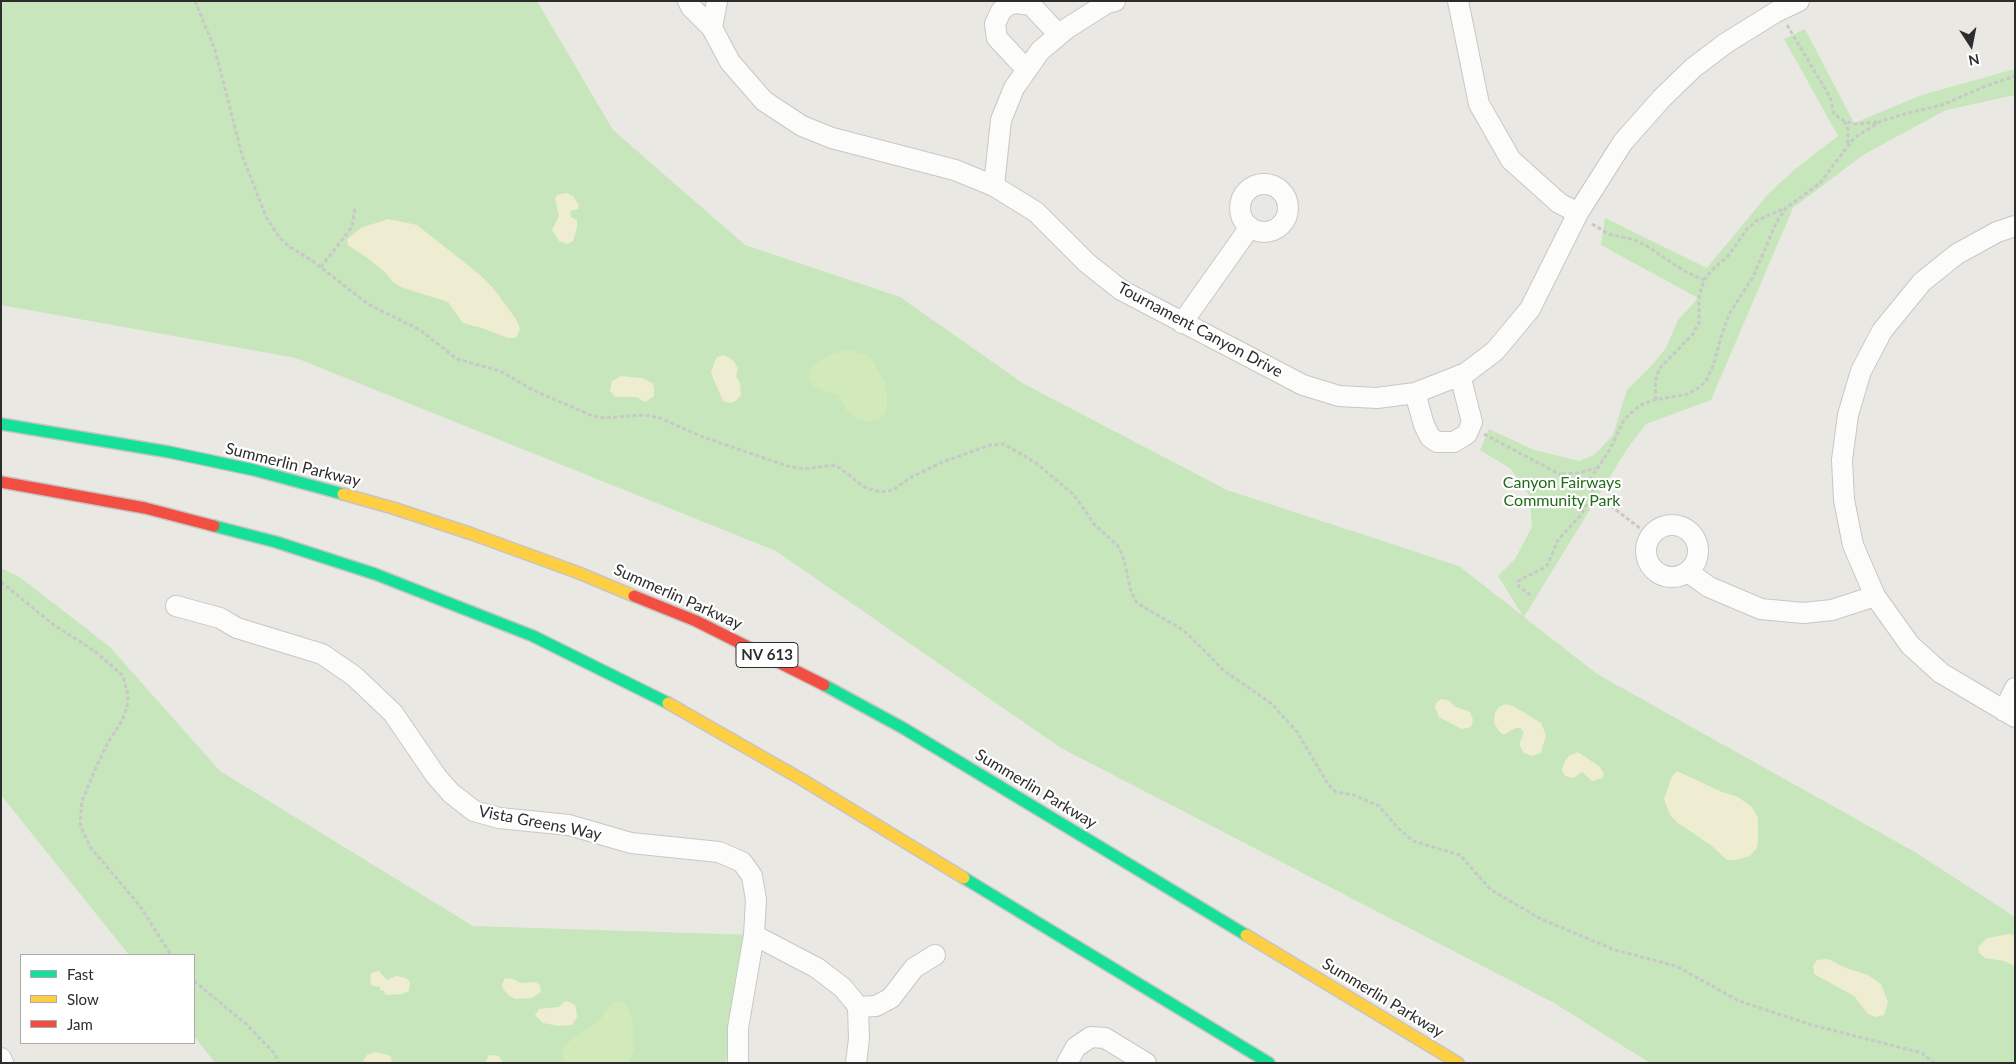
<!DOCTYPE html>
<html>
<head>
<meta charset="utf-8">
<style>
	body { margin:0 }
	#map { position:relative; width:2016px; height:1064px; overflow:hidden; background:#eae8e2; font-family:Lato,sans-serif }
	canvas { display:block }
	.frame { position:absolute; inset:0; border:2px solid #2d2d2d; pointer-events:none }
	.legend { position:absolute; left:20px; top:954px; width:175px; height:90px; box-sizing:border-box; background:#fff; border:1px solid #ababab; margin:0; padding:6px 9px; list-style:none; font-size:15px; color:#2d2d2d }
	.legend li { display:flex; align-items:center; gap:10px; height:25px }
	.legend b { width:25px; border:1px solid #ababab }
	.north { position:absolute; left:1946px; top:20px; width:50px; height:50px; -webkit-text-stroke:4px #fff; paint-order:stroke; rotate:169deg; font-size:14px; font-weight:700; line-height:20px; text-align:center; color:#2d2d2d }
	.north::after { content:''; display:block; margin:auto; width:18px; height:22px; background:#2d2d2d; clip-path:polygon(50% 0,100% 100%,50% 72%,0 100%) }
</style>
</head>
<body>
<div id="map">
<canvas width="2016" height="1064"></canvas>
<div class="frame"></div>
<ul class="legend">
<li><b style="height:6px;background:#16e098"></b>Fast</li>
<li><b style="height:6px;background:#ffcf43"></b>Slow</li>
<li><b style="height:6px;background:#f24e42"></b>Jam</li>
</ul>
<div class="north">N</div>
</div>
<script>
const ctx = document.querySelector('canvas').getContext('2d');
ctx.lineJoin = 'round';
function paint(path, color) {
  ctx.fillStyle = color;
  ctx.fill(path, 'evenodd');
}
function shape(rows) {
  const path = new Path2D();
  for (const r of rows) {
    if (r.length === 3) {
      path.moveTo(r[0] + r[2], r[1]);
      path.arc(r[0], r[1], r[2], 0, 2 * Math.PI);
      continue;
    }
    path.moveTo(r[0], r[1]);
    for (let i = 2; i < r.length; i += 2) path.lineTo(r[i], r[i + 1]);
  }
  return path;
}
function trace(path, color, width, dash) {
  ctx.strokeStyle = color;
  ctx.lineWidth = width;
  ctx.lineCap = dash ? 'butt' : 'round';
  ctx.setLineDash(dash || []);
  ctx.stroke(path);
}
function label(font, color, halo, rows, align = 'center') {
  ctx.font = font + ' Lato,sans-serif';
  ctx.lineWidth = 4.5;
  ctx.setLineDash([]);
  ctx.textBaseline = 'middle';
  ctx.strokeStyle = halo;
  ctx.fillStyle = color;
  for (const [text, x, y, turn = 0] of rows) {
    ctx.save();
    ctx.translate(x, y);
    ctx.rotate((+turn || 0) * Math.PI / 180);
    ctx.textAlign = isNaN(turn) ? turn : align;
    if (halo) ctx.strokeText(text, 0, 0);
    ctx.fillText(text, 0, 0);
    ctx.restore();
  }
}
paint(shape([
	[1,1,537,1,613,130,745,245,900,297,1024,384,1227,490,1459,566,1523,616,1498,576,1515,559,1532,527,1529,495,1511,469,1480,450,1489,429,1534,450,1579,461,1594,455,1613,435,1627,390,1652,365,1666,348,1678,320,1698,298,1601,245,1605,218,1707,268,1768,194,1794,170,1838,136,1784,39,1805,29,1854,123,1922,95,2015,69,2015,95,1946,110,1863,155,1793,208,1711,400,1646,424,1627,449,1524,617,1597,674,1915,852,2015,917,2015,1063,1650,1063,1554,1003,1061,748,776,551,296,358,1,305],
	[1,568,21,578,110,647,220,771,473,926,754,935,738,1028,725,1063,215,1063,194,1036,194,955,129,955,1,795]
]), '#c8e6bc');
paint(shape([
	[566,193,573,196,579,205,578,209,570,211,571,217,577,220,577,228,573,241,567,244,559,241,552,230,559,216,555,199,557,195],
	[388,219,417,225,479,274,493,288,516,319,520,329,517,336,516,338,508,338,485,329,463,323,448,302,401,287,393,282,386,273,366,257,348,245,347,240,351,236,361,228],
	[724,355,733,360,738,368,736,376,740,383,741,395,736,401,731,403,723,401,711,373,715,361,717,357],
	[621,376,642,378,652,383,654,387,654,396,645,402,637,397,615,397,610,391,612,381],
	[1441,699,1448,700,1456,707,1470,712,1473,720,1471,727,1462,729,1439,717,1435,707,1436,703],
	[1506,704,1515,707,1541,723,1546,735,1541,753,1532,756,1524,753,1520,746,1520,742,1524,732,1520,728,1516,728,1505,734,1502,734,1499,731,1494,723,1495,713,1499,707],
	[1578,752,1600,767,1604,774,1602,778,1592,781,1582,772,1574,778,1565,776,1562,770,1565,761,1569,756],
	[1677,771,1722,792,1738,797,1752,807,1758,818,1758,841,1757,848,1750,856,1735,860,1727,860,1712,846,1678,823,1670,815,1664,799,1672,776],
	[2010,934,2015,936,2015,966,2004,961,1985,958,1979,953,1978,947,1987,938],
	[1828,959,1846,968,1868,975,1881,984,1888,1002,1884,1015,1875,1017,1868,1014,1854,996,1814,974,1813,966,1817,960],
	[379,971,387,980,396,976,406,978,410,982,409,991,402,994,386,995,383,990,380,990,380,987,373,986,370,982,371,973],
	[505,978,513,979,521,983,536,982,540,985,541,992,532,998,516,999,509,996,503,989,502,984],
	[567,1001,575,1005,576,1008,577,1017,572,1025,559,1026,543,1023,535,1015,539,1009,559,1007,564,1002],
	[375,1052,388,1055,391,1057,392,1063,362,1063,367,1055],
	[489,1055,499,1056,503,1063,485,1063]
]), '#eeedd1');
paint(shape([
	[849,350,866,355,872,360,885,382,887,393,887,409,883,416,878,420,866,421,856,418,847,411,838,395,815,387,809,380,810,369,817,362,831,354],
	[617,1001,626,1004,632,1019,634,1050,628,1063,564,1063,562,1052,566,1044,600,1020,611,1004]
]), '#d2eab9');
const street = shape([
	[688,1,691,7,712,28,730,62,764,101,802,126,832,138,955,170,994,186,1036,212,1087,263,1121,290,1303,385,1339,396,1377,398,1415,393,1466,373,1495,351,1530,309,1578,213,1623,142,1662,98,1693,68,1726,43,1776,12,1799,1],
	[1458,1,1479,104,1511,160,1559,203,1578,213],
	[712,28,717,1],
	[1027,70,997,38,995,24,1001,11,1008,5,1016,3,1031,5,1059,35],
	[1264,208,24],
	[994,186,1001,120,1014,88,1040,51,1066,29,1107,3,1115,1],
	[2015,226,1997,232,1957,254,1922,282,1882,331,1861,371,1848,415,1842,460,1844,500,1853,545,1875,596,1910,645,1941,673,2015,717],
	[1182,323,1250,227],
	[1415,393,1424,425,1430,437,1437,442,1454,442,1467,434,1472,422,1460,375],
	[1672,551,26],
	[1688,572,1709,587,1761,609,1803,613,1832,610,1875,596],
	[176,606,220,618,237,628,322,654,354,676,393,713,436,776,451,793,474,811,499,818,569,825,631,843,719,852,742,862,752,876,756,900,754,935,738,1028,738,1063],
	[2004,711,2015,688],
	[754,935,817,968,842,987,853,1000,858,1007,859,1039,856,1063],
	[858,1007,876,1006,891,998,914,968,935,955],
	[1,1058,3,1063],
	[1067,1063,1076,1047,1091,1037,1105,1038,1146,1063]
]);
const fast = shape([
	[1,424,169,452,254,470,343,494],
	[214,526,276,542,375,574,533,636,668,703],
	[824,685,903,728,1246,935],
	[964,878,1269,1063]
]);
const slow = shape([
	[343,494,393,508,472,534,579,573,634,596],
	[668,703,801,779,964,878],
	[1246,935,1458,1063]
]);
const jam = shape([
	[1,482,145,508,214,526],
	[634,596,696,621,824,685]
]);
trace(street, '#c8c7c7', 22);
trace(fast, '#c6c5c3', 14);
trace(slow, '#c6c5c3', 14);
trace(jam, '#c6c5c3', 14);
trace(shape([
	[195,1,215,50,242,155,266,217,275,231,281,239,290,247,314,262,368,304,420,330,457,359,500,371,533,390,590,415,604,418,644,415,660,418,703,437,787,466,805,469,833,465,840,468,864,487,880,492,893,490,910,478,940,463,990,445,1004,444,1036,463,1074,495,1094,524,1118,546,1123,556,1131,591,1137,603,1183,630,1204,650,1223,670,1272,704,1297,732,1328,784,1336,792,1354,795,1379,806,1397,827,1413,841,1460,855,1491,890,1541,919,1615,950,1676,966,1739,1001,1812,1025,1922,1053,1934,1063],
	[1787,25,1830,97,1834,114,1844,121,1854,124,1878,122],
	[1844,121,1848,130,1848,144],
	[1592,224,1609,234,1635,240,1647,246,1684,271,1704,280],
	[321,267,352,227,355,208],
	[1656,400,1655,383,1659,369,1693,334,1699,323,1699,296,1704,280,1711,271,1728,256,1747,229,1756,221,1785,208],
	[1484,434,1559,474,1585,484,1591,489,1591,495,1588,503,1580,516,1558,540,1548,564,1544,568,1518,581,1519,587,1532,596],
	[1562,474,1579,473,1595,468],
	[1650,536,1594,493,1590,484,1591,478,1609,451,1624,420,1634,410,1643,404,1654,400,1688,394,1700,387,1706,381,1713,366,1721,337,1729,314,1753,277,1776,223,1786,208,1820,183,1854,138,1881,121,1908,113,1942,105,1986,86,2015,76],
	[1,582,54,625,96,652,123,676,128,695,127,707,122,721,107,744,97,765,82,801,80,822,82,830,91,848,140,906,171,955],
	[194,981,246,1024,275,1054,279,1063]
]), '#c8c8c8', 3, [4, 2.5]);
trace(street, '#fcfcfb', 20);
trace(fast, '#16e098', 11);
trace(slow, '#ffcf43', 11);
trace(jam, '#f24e42', 11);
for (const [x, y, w] of [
	[767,655,62]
]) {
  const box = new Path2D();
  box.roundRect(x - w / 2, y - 12.5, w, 25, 4);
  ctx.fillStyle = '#fff';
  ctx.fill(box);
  trace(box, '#2d2d2d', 1);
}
label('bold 15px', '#2d2d2d', null, [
	["NV 613",767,655]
]);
label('16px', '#2d2d2d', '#fff', [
	["Tournament Canyon Drive",1200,330,28],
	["Summerlin Parkway",293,465,14],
	["Summerlin Parkway",678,597,24],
	["Summerlin Parkway",1036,789,31],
	["Vista Greens Way",540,823,11],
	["Summerlin Parkway",1383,998,31]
]);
label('16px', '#226b1b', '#fff', [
	["Canyon Fairways",1562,483],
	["Community Park",1562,501]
]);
</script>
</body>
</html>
